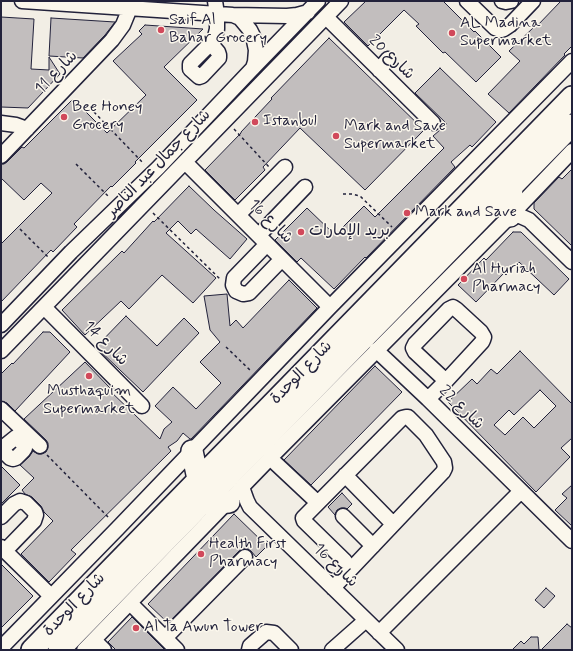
<!DOCTYPE html>
<html>
<head>
<meta charset="utf-8">
<style>
	body { margin:0 }
	#map { position:relative; width:573px; height:651px; overflow:hidden; background:#f2eee5; font-family:Mynerve,sans-serif }
	canvas { display:block }
	.frame { position:absolute; inset:0; border:2px solid #22223b; pointer-events:none }
</style>
</head>
<body>
<div id="map">
<canvas width="573" height="651"></canvas>
<div class="frame"></div>
</div>
<script>
const ctx = document.querySelector('canvas').getContext('2d');
ctx.lineJoin = 'round';
function paint(path, color) {
  ctx.fillStyle = color;
  ctx.fill(path, 'evenodd');
}
function shape(rows) {
  const path = new Path2D();
  for (const r of rows) {
    path.moveTo(r[0], r[1]);
    for (let i = 2; i < r.length; i += 2) path.lineTo(r[i], r[i + 1]);
  }
  return path;
}
function trace(path, color, width, dash) {
  ctx.strokeStyle = color;
  ctx.lineWidth = width;
  ctx.lineCap = dash ? 'butt' : 'round';
  ctx.setLineDash(dash || []);
  ctx.stroke(path);
}
function label(font, color, halo, rows, align = 'center') {
  ctx.font = font + ' Mynerve,"Playpen Sans Arabic",sans-serif';
  ctx.lineWidth = 3;
  ctx.setLineDash([]);
  ctx.textBaseline = 'middle';
  ctx.strokeStyle = halo;
  ctx.fillStyle = color;
  for (const [text, x, y, turn = 0] of rows) {
    ctx.save();
    ctx.translate(x, y);
    ctx.rotate((+turn || 0) * Math.PI / 180);
    ctx.textAlign = isNaN(turn) ? turn : align;
    if (halo) ctx.strokeText(text, 0, 0);
    ctx.fillText(text, 0, 0);
    ctx.restore();
  }
}
const building = shape([
	[366,1,443,1,474,32,475,31,501,57,476,82,445,52,443,53,416,26,419,24,404,10,368,46,344,22,366,1],
	[561,1,572,1,572,46,564,54,565,55,509,113,488,94,520,61,509,51,535,26,536,27,561,1],
	[1,17,34,19,31,69,49,70,49,57,60,74,28,108,1,107,1,17],
	[51,18,115,22,105,35,83,58,49,56,51,18],
	[145,25,203,29,164,67,197,100,135,162,136,163,112,187,111,186,74,224,77,227,53,252,51,250,1,302,1,244,52,193,41,183,24,200,1,178,1,164,4,164,7,162,22,147,24,148,73,99,107,133,146,95,113,61,142,34,139,31,145,25],
	[329,38,424,130,365,190,300,128,263,167,265,170,235,200,205,170,241,133,241,132,272,99,271,98,329,38],
	[440,68,496,122,472,147,470,145,451,162,455,167,366,258,365,257,334,289,301,258,297,262,275,240,307,208,335,235,364,206,375,217,444,148,433,136,447,124,415,93,440,68],
	[572,169,572,246,534,209,534,203,559,177,562,179,572,169],
	[189,186,214,210,247,239,230,259,196,229,191,234,178,221,166,233,216,278,193,303,162,275,129,309,121,301,85,335,62,310,122,251,124,253,153,221,154,222,189,186],
	[513,232,521,232,569,279,554,295,519,262,506,275,504,273,476,302,458,285,484,258,486,260,513,232],
	[289,280,317,308,191,439,190,439,183,433,177,441,168,447,171,451,71,550,76,554,49,582,21,554,53,521,44,512,41,506,32,497,25,494,22,490,34,478,20,465,29,457,33,451,38,454,42,454,46,452,48,448,48,443,46,440,24,419,85,362,110,388,108,389,160,439,164,429,172,422,155,406,173,387,196,409,221,383,200,362,220,342,210,330,204,296,227,294,230,326,236,320,243,328,289,280],
	[126,316,157,346,184,318,199,333,143,392,96,347,126,316],
	[43,332,50,332,70,352,15,411,7,403,1,401,1,374,12,363,13,364,43,332],
	[520,351,572,404,572,438,561,448,570,457,536,492,448,402,472,379,477,384,491,369,497,374,520,351],
	[540,390,556,406,534,428,523,417,505,435,494,425,509,410,514,415,540,390],
	[375,366,402,392,311,485,284,460,375,366],
	[1,466,20,485,1,504,1,466],
	[572,485,572,526,555,510,567,498,562,494,572,485],
	[342,493,352,504,347,509,345,508,341,508,337,510,335,515,328,507,342,493],
	[234,514,267,546,256,557,251,551,248,549,243,549,239,551,168,623,148,604,234,514],
	[1,564,33,596,1,628,1,564],
	[546,588,555,596,544,608,535,600,546,588],
	[132,617,165,650,116,650,108,642,132,617],
	[567,624,572,628,572,650,541,650,567,624],
	[531,637,538,637,539,650,512,650,521,641,524,644,531,637]
]);
paint(building, '#c2bebe');
trace(building, '#22223b', 1);
const minor = shape([
	[22,1,233,15,287,16,297,15,308,12],
	[467,1,495,28,501,30,504,29,510,25,533,1],
	[502,1,506,2,511,1],
	[233,15,240,18,250,30,253,36,256,50,255,62,253,68],
	[326,17,433,123],
	[209,45,212,45,218,52,219,55,219,58,202,76,199,77,190,69,190,64,209,45],
	[212,45,215,37,217,29,217,14,215,1],
	[379,70,388,59],
	[1,123,16,125,27,129],
	[1,156,112,40,123,25,130,8],
	[185,162,330,307],
	[238,215,285,167],
	[510,216,520,216,529,220,572,262],
	[259,235,305,187],
	[267,244,234,278,233,285,236,291,243,294,249,293,282,259],
	[44,307,142,406],
	[1,325,71,252,158,168,253,68,318,1],
	[376,350,428,399,572,541],
	[1,351,341,1],
	[428,399,446,381,482,342,483,340,484,337,481,332,456,309,453,307,449,309,415,344,413,348,415,352,446,381],
	[1,409,40,446],
	[16,437,24,445,25,448,23,451,16,458,13,459,10,458,5,453,4,450,5,446,16,437],
	[270,458,318,503],
	[345,475,393,524],
	[242,487,247,501,250,507,397,650],
	[343,516,373,546],
	[1,517,14,504,20,501,26,503,35,512,36,515,34,521,5,551],
	[1,547,51,596],
	[333,588,443,472,445,468,444,462,426,435,408,417,406,417,402,418,303,518,304,521,345,561],
	[130,603,177,650],
	[379,633,521,491],
	[165,638,245,557],
	[94,640,104,650],
	[1,648,118,528,330,307,572,61],
	[84,650,270,458,510,216,572,151],
	[249,650,250,646,266,632,274,633,291,650],
	[332,650,366,620]
]);
const highway = shape([
	[510,216,512,187],
	[192,451,198,479],
	[202,504,229,502],
	[32,650,572,97],
	[59,650,572,125]
]);
trace(minor, '#22223b', 17);
trace(highway, '#22223b', 24);
trace(shape([
	[94,112,144,164],
	[234,129,269,167],
	[76,164,110,198],
	[343,194,352,194,360,196,392,227],
	[153,213,221,280],
	[20,229,48,257],
	[226,347,252,372],
	[47,455,110,519]
]), '#22223b', 1.5, [3, 3]);
trace(minor, '#fbf7ec', 14);
trace(highway, '#fbf7ec', 21);
for (const [x, y, r, color] of [
	[161,30,4,"#d1495b"],
	[452,33,4,"#d1495b"],
	[64,117,4,"#d1495b"],
	[255,122,4,"#d1495b"],
	[336,136,4,"#d1495b"],
	[407,213,4,"#d1495b"],
	[301,232,4,"#d1495b"],
	[464,279,4,"#d1495b"],
	[89,376,4,"#d1495b"],
	[201,554,4,"#d1495b"],
	[136,628,4,"#d1495b"]
]) {
  const dot = new Path2D();
  dot.arc(x, y, r, 0, 2 * Math.PI);
  ctx.fillStyle = color;
  ctx.fill(dot);
  trace(dot, '#fbf7ec', 1.5);
}
label('16px', '#22223b', '#fbf7ec', [
	["Saif Al",169,21],
	["Bahar Grocery",169,39],
	["AL Madina",460,24],
	["Supermarket",460,42],
	["Bee Honey",72,108],
	["Grocery",72,126],
	["Istanbul",263,122],
	["Mark and Save",344,127],
	["Supermarket",344,145],
	["Mark and Save",415,213],
	["بريد الإمارات",309,232],
	["Al Huriah",472,270],
	["Pharmacy",472,288],
	["Musthaquim",89,392,"center"],
	["Supermarket",89,410,"center"],
	["Health First",209,545],
	["Pharmacy",209,563],
	["Al Ta Awun Tower",144,628]
], 'left');
label('16px', '#22223b', '#fbf7ec', [
	["شارع 20",391,58,44],
	["شارع 11",57,73,-46],
	["شارع جمال عبد الناصر",159,164,-46],
	["شارع 16",270,222,45],
	["شارع 14",105,344,45],
	["شارع الوحدة",302,373,-46],
	["شارع 22",461,408,44],
	["شارع 16",335,566,44],
	["شارع الوحدة",75,605,-46]
]);
</script>
</body>
</html>
